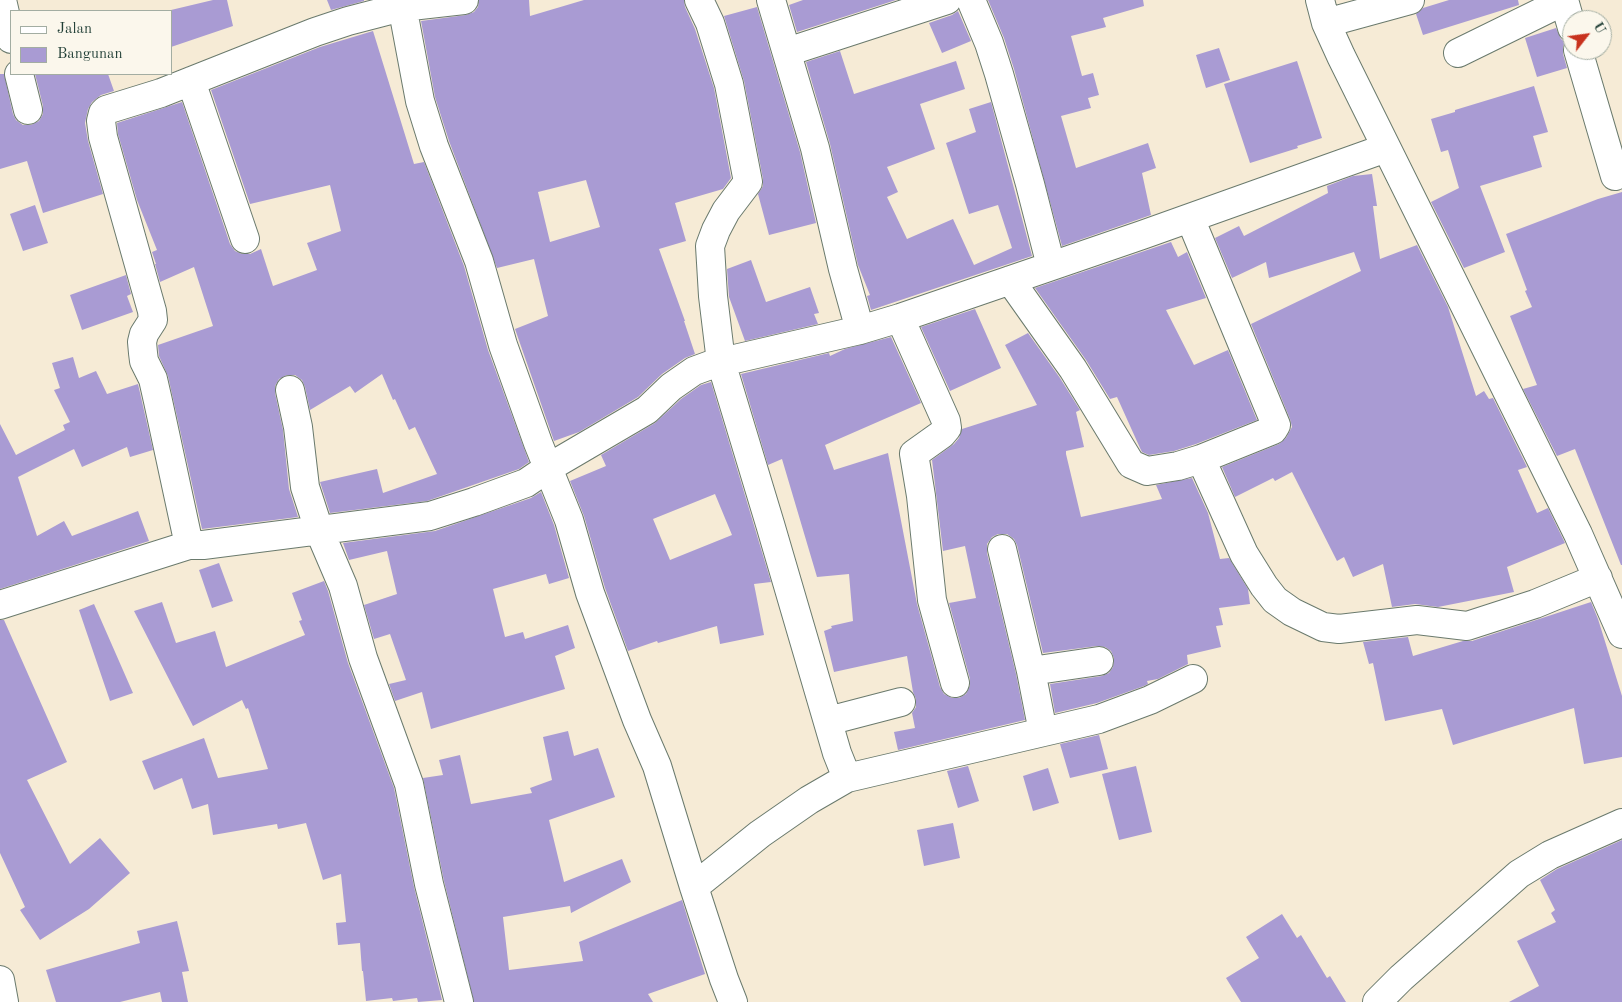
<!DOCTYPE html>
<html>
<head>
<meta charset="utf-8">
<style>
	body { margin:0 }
	#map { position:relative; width:1622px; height:1002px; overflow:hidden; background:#f6ebd6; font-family:"Old Standard TT",serif }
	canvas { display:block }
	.legend { position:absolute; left:10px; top:10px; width:162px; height:65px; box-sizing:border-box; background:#fbf7ec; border:1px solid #a3ada2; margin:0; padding:6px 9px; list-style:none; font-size:15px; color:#1f3d34 }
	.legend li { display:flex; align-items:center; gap:10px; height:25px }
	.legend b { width:25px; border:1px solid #a3ada2 }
	.north { position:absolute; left:1562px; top:10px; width:50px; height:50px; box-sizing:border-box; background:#fbf7ec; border:1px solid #a3ada2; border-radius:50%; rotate:60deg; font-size:14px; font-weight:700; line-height:20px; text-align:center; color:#1f3d34 }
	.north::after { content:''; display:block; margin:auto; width:18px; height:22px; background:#c8321e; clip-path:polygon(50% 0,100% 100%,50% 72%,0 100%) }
</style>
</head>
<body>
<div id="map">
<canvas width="1622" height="1002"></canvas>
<ul class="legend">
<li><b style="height:6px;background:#fff"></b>Jalan</li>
<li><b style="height:14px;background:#a99bd3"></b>Bangunan</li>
</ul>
<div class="north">U</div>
</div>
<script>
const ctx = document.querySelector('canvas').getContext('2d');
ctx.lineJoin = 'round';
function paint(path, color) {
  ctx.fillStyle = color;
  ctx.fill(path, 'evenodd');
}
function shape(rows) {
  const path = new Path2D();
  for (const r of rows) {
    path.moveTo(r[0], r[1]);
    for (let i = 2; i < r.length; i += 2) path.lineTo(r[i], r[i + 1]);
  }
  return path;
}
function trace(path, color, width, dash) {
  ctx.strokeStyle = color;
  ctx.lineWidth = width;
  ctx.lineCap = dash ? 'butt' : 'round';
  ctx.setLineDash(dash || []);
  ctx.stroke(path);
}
paint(shape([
	[213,0,227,0,233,26,171,47,171,10],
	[327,0,364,0,364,1,331,10],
	[479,0,529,0,530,16,584,0,684,0,685,7,695,29,714,88,731,178,723,189,675,203,686,241,659,249,685,321,684,321,695,354,685,358,662,374,638,397,579,432,554,441,515,329,548,316,534,259,497,268,449,141,435,97,421,21,466,15,474,12,478,7],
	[586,180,600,227,550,242,538,192],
	[803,0,896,0,797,32,789,5],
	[988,0,1143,0,1144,6,1103,18,1106,27,1071,36,1082,76,1093,73,1099,95,1088,98,1091,108,1061,116,1076,168,1148,143,1156,168,1142,173,1151,215,1062,246,1014,69,1004,38],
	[1449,0,1518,0,1519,5,1423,35,1416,14,1423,8],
	[757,7,800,152,816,223,769,235,758,194,763,186,763,179,744,81,724,16],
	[958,11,971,41,942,53,929,23,952,15],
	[1556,28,1561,39,1565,42,1563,47,1563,54,1567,68,1537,77,1525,38],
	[373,31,414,164,424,162,464,266,488,350,529,462,519,469,427,501,330,513,320,482,377,469,383,493,437,474,415,427,409,430,395,399,393,400,382,374,355,393,350,386,310,410,305,387,302,380,295,375,287,375,279,379,275,386,275,393,283,430,289,489,298,517,202,529,168,376,159,356,158,345,213,326,194,267,160,282,155,264,156,264,152,252,157,250,137,200,118,134,117,123,182,102,230,244,235,251,242,254,250,254,261,249,273,286,317,270,307,243,341,231,330,185,250,204,211,90,320,47],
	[1219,48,1230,80,1206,88,1196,55],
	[840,51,854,94,956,61,965,89,920,104,935,149,887,167,898,192,887,197,907,239,953,219,974,265,1012,248,998,205,969,214,946,143,976,132,969,109,991,102,1032,256,871,310,867,296,870,295,858,265,830,144,806,62],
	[1297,61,1322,138,1297,146,1298,148,1250,163,1224,84],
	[0,74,4,74,13,114,16,120,23,125,31,125,39,121,43,114,43,106,35,74,108,74,114,91,101,95,92,102,88,109,85,123,88,141,103,194,43,213,27,161,0,169],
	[1534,86,1548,132,1533,136,1542,167,1480,186,1505,252,1464,268,1431,202,1459,188,1448,150,1441,152,1431,119,1455,112,1455,110],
	[1372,174,1377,206,1373,206,1380,259,1417,245,1448,307,1476,396,1484,391,1489,399,1493,398,1527,467,1518,470,1537,513,1548,508,1565,543,1507,567,1514,592,1438,607,1415,604,1392,607,1383,564,1353,577,1344,557,1337,561,1292,472,1275,481,1273,478,1235,497,1222,467,1279,444,1286,438,1292,427,1290,419,1251,324,1361,271,1354,252,1269,278,1266,262,1232,278,1215,238,1239,226,1244,236,1328,193,1327,186,1353,176],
	[1622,192,1622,565,1621,565,1575,449,1557,456,1523,389,1537,385,1510,316,1532,307,1525,291,1527,290,1506,234,1598,199],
	[35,205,48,243,23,251,10,214],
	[1171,242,1178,257,1187,252,1206,298,1166,310,1194,365,1228,350,1257,420,1196,444,1174,451,1149,455,1142,452,1140,448,1117,397,1110,399,1086,360,1035,288],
	[751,260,766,302,810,287,819,313,814,314,818,324,745,341,729,297,727,269],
	[126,275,131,294,127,296,133,312,82,330,70,295],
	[975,309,1001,368,950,391,921,327],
	[1028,333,1060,378,1080,410,1076,412,1084,447,1066,451,1066,454,1081,517,1162,499,1156,485,1192,478,1208,513,1220,559,1229,558,1248,589,1250,604,1219,608,1223,625,1216,626,1221,647,1187,655,1188,664,1158,679,1147,681,1148,684,1144,686,1097,703,1055,713,1050,684,1102,676,1109,673,1113,667,1114,658,1111,651,1105,647,1097,646,1043,653,1017,545,1014,539,1007,534,998,534,992,537,987,544,987,553,1016,674,1025,720,898,750,894,732,915,728,912,713,916,707,916,699,913,692,907,656,834,672,824,631,832,628,831,626,853,621,849,574,817,577,782,459,768,465,741,374,829,353,830,356,845,349,891,337,921,403,825,445,834,470,888,453,917,604,940,687,944,694,952,698,959,698,966,694,970,686,970,679,949,603,976,598,965,546,943,551,932,460,954,444,959,438,962,429,1037,405,1005,345],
	[73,357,79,378,96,371,107,394,138,384,153,450,130,457,127,447,82,467,74,449,18,477,37,536,64,521,72,536,138,511,149,541,0,589,0,424,16,455,65,430,63,425,70,422,54,390,60,388,52,363],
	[711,382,771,582,754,584,764,635,720,644,717,626,658,643,657,641,628,651,605,588,584,516,570,481,606,466,601,455,655,423,681,399,701,385],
	[715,494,732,535,670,560,653,519],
	[541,492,554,525,569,578,549,584,546,574,493,589,505,637,523,632,525,639,568,625,575,648,555,656,565,689,431,729,422,692,395,701,389,684,406,680,390,634,374,639,364,605,397,594,387,551,349,560,343,543,435,531,531,498],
	[219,563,233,601,212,608,199,570],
	[324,581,328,591,348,663,394,788,414,887,442,1000,418,1002,417,998,393,1001,392,998,366,1001,363,971,362,971,360,943,338,945,336,923,346,922,341,874,323,880,306,823,278,829,277,824,213,835,208,804,192,809,182,778,154,790,142,761,204,738,218,778,268,769,248,708,246,709,242,700,193,726,134,611,162,602,176,643,215,631,226,667,305,635,299,621,302,620,292,593],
	[1591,602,1598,619,1622,696,1622,757,1584,764,1574,708,1453,745,1442,709,1385,721,1373,663,1369,664,1363,642,1408,637,1413,656,1463,641,1472,641],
	[94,604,133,693,110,701,79,610],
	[0,620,4,620,67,762,27,780,70,864,100,838,130,873,89,909,40,940,20,910,25,907,0,853],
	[568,731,574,756,598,748,615,797,549,820,564,882,622,859,631,882,571,913,570,906,503,917,509,970,583,961,579,942,682,900,705,974,648,994,653,1002,474,1002,444,881,423,778,443,775,439,760,460,755,471,804,532,793,530,788,552,780,543,737],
	[1099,735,1108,769,1070,778,1060,744],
	[968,766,979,801,958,808,947,771],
	[1136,766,1152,832,1119,840,1102,774],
	[1048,768,1059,803,1033,811,1023,776],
	[953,823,960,858,924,866,917,830],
	[1622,840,1622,1002,1509,1002,1539,986,1517,941,1556,922,1551,913,1555,910,1540,880,1557,869],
	[1282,914,1297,938,1301,935,1327,978,1330,976,1346,1002,1241,1002,1226,978,1259,958,1246,937],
	[177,921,189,971,182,972,188,1002,162,1002,160,992,120,1002,56,1002,46,970,140,943,137,931]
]), '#a99bd3');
const minor = shape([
	[2,0,11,39],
	[401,0,420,101,434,146,479,261,503,345,538,443,569,520,590,593,637,720,657,766,694,887,724,979,733,1002],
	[771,0,815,148,843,269,860,330],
	[971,0,989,43,999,74,1030,184,1051,266],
	[1320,0,1326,23,1341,56,1578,534,1622,634],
	[1564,0,1572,28],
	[1326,23,1410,0],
	[1578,50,1615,176],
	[787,52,947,0],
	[1458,53,1564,1],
	[19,74,28,110],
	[191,81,245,239],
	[1010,280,1073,369,1131,464,1147,471,1178,466,1201,459,1273,430,1276,425,1190,218],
	[900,318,946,421,947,428,942,434,914,454,921,496,932,600,955,683],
	[290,390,298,427,305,487,319,530,343,586,363,658,409,784,429,884,459,1002],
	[1201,459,1244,554,1264,586,1275,600,1292,612,1323,627,1339,629,1417,620,1467,626,1535,604,1598,578],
	[189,545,158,401,153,379,144,361,143,353,142,342,144,334,153,320,152,311,103,137,101,121,103,113,106,110,161,93,315,32,348,21,402,7,464,0],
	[1002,549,1031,671,1043,732],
	[0,605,189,545,203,545,430,516,474,502,526,483,548,468,647,410,671,387,694,371,713,364,860,330,900,318,1142,235,1386,148],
	[1031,671,1099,661],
	[828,721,901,702],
	[847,778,1099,719,1150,700,1193,679],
	[694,887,760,834,809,800,847,778,837,753,770,524,721,362,713,296,710,246,716,230,726,211,748,182,729,84,710,23,699,0],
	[1377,1002,1401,978,1519,874,1550,855,1622,823]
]);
const highway = shape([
	[0,980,4,1002]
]);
trace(minor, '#6a7a6d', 30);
trace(highway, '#6a7a6d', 30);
trace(minor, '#fff', 28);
trace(highway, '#fff', 28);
</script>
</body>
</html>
